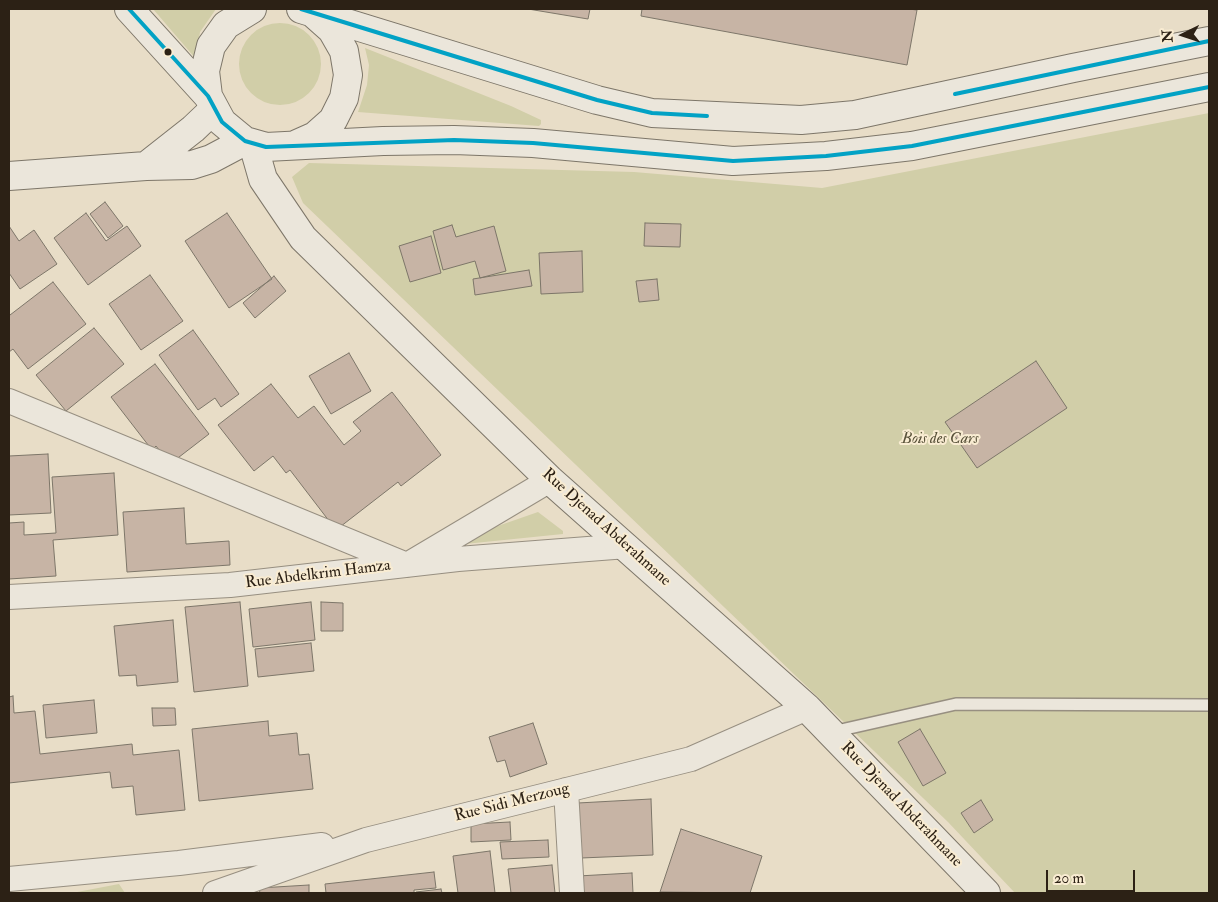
<!DOCTYPE html>
<html>
<head>
<meta charset="utf-8">
<style>
	body { margin:0 }
	#map { position:relative; width:1218px; height:902px; overflow:hidden; background:#e8ddc7; font-family:"IM FELL Double Pica",serif }
	canvas { display:block }
	.frame { position:absolute; inset:0; border:10px solid #2c2115; pointer-events:none }
	.north { position:absolute; left:1158px; top:10px; width:50px; height:50px; -webkit-text-stroke:4px #f9ecd2; paint-order:stroke; rotate:266deg; font-size:14px; font-weight:700; line-height:20px; text-align:center; color:#2c2115 }
	.north::after { content:''; display:block; margin:auto; width:18px; height:22px; background:#2c2115; clip-path:polygon(50% 0,100% 100%,50% 72%,0 100%) }
	.scale { position:absolute; left:1046px; top:870px; width:89px; height:22px; box-sizing:border-box; border:2px solid #2c2115; border-top:0; padding-left:6px; font-size:15px; line-height:18px; white-space:nowrap; color:#2c2115; -webkit-text-stroke:4px #f9ecd2; paint-order:stroke }
</style>
</head>
<body>
<div id="map">
<canvas width="1218" height="902"></canvas>
<div class="frame"></div>
<div class="north">N</div>
<div class="scale">20 m</div>
</div>
<script>
const ctx = document.querySelector('canvas').getContext('2d');
ctx.lineJoin = 'round';
function paint(path, color) {
  ctx.fillStyle = color;
  ctx.fill(path, 'evenodd');
}
function shape(rows) {
  const path = new Path2D();
  for (const r of rows) {
    if (r.length === 3) {
      path.moveTo(r[0] + r[2], r[1]);
      path.arc(r[0], r[1], r[2], 0, 2 * Math.PI);
      continue;
    }
    path.moveTo(r[0], r[1]);
    for (let i = 2; i < r.length; i += 2) path.lineTo(r[i], r[i + 1]);
  }
  return path;
}
function trace(path, color, width, dash) {
  ctx.strokeStyle = color;
  ctx.lineWidth = width;
  ctx.lineCap = dash ? 'butt' : 'round';
  ctx.setLineDash(dash || []);
  ctx.stroke(path);
}
function label(font, color, halo, rows, align = 'center') {
  ctx.font = font + ' "IM FELL Double Pica",serif';
  ctx.lineWidth = 4;
  ctx.setLineDash([]);
  ctx.textBaseline = 'middle';
  ctx.strokeStyle = halo;
  ctx.fillStyle = color;
  for (const [text, x, y, turn = 0] of rows) {
    ctx.save();
    ctx.translate(x, y);
    ctx.rotate((+turn || 0) * Math.PI / 180);
    ctx.textAlign = isNaN(turn) ? turn : align;
    if (halo) ctx.strokeText(text, 0, 0);
    ctx.fillText(text, 0, 0);
    ctx.restore();
  }
}
paint(shape([
	[153,9,216,9,200,32,196,59],
	[280,64,41],
	[365,48,511,106,541,120,541,124,539,126,358,112,367,85,369,65],
	[1209,113,1209,893,1015,893,948,822,303,203,292,177,309,163,634,172,822,188],
	[538,512,563,531,563,534,455,545,452,542],
	[119,884,125,893,72,893]
]), '#d1cea8');
const building = shape([
	[528,9,590,9,588,19,528,9],
	[642,9,909,9,917,10,907,65,641,16,642,9],
	[105,202,123,226,108,238,90,214,105,202],
	[86,213,106,241,127,226,141,246,88,285,54,238,86,213],
	[227,213,272,279,229,308,185,241,227,213],
	[645,223,681,224,680,247,644,246,645,223],
	[452,225,456,237,494,226,506,271,480,278,475,261,443,270,433,231,452,225],
	[9,226,19,241,34,230,57,264,20,289,9,273,9,226],
	[431,236,441,273,410,282,399,246,431,236],
	[582,251,583,292,541,294,539,253,582,251],
	[529,270,532,286,475,295,473,279,529,270],
	[150,275,183,321,141,350,109,304,150,275],
	[274,276,286,291,255,318,243,303,274,276],
	[657,279,659,300,639,302,636,281,657,279],
	[53,282,86,324,28,369,13,349,9,352,9,313,10,315,53,282],
	[94,328,124,364,66,411,36,375,94,328],
	[193,330,239,394,221,407,215,398,198,410,159,355,193,330],
	[349,353,371,391,331,414,309,376,349,353],
	[1036,361,1067,408,977,468,945,422,1036,361],
	[155,364,209,434,170,464,156,446,152,450,111,397,155,364],
	[271,384,298,418,314,406,344,445,361,431,353,422,392,392,441,455,401,486,398,482,336,530,290,470,286,473,273,456,254,471,218,425,271,384],
	[48,454,51,513,9,515,9,456,48,454],
	[114,473,118,535,53,540,56,576,9,579,9,523,24,522,24,535,56,533,52,477,114,473],
	[184,508,186,544,229,541,230,565,127,572,123,512,184,508],
	[240,602,248,686,194,692,185,607,240,602],
	[311,602,315,640,253,647,249,609,311,602],
	[321,602,343,603,343,631,321,631,321,602],
	[173,620,178,682,137,686,136,675,119,676,114,626,173,620],
	[311,643,314,671,258,677,255,649,311,643],
	[13,696,14,713,35,711,40,754,132,744,133,755,179,750,185,810,136,815,133,786,112,788,110,772,9,783,9,697,13,696],
	[94,700,97,733,46,738,43,705,94,700],
	[152,708,175,708,176,725,153,726,152,708],
	[268,721,269,736,297,733,299,755,309,754,313,789,199,801,192,729,268,721],
	[533,723,547,764,510,777,505,760,497,762,489,737,533,723],
	[920,729,946,773,923,786,898,742,920,729],
	[651,799,653,855,581,858,578,803,651,799],
	[981,800,993,820,974,833,961,813,981,800],
	[510,822,511,840,471,842,471,824,510,822],
	[681,829,762,856,750,893,660,892,681,829],
	[548,840,549,857,502,859,500,842,548,840],
	[490,851,495,893,458,893,453,856,490,851],
	[552,865,555,893,511,893,508,869,552,865],
	[434,872,436,888,414,890,414,893,326,893,325,884,434,872],
	[632,873,633,893,579,893,578,876,632,873],
	[309,885,309,893,260,893,259,888,309,885],
	[441,889,442,893,416,893,416,892,441,889]
]);
paint(building, '#c7b4a5');
trace(building, '#7d7669', 1);
const lane = shape([
	[832,732,956,704,1209,705]
]);
const street = shape([
	[9,401,407,565,550,480],
	[9,597,230,585,458,559,627,546],
	[566,790,572,893],
	[9,879,179,863,322,845],
	[215,893,366,840,691,759,807,708]
]);
const secondary = shape([
	[129,9,208,96],
	[252,9,226,25,211,46,205,71,208,96,222,122,245,141,266,147,383,141,454,140,533,143,733,161,826,156,912,146,1209,87],
	[301,9,597,100,652,113,801,120,855,115,1073,68,1209,41],
	[253,144,263,179,303,238,550,480,807,708,986,893],
	[297,144,315,136,333,120,344,98,348,75,344,51,332,30,314,14],
	[146,166,193,129,213,110],
	[9,176,146,166,192,165,211,159,245,141]
]);
trace(lane, '#978f81', 14);
trace(street, '#978f81', 26);
trace(secondary, '#7d7669', 30);
trace(lane, '#ebe6db', 11);
trace(street, '#ebe6db', 24);
trace(secondary, '#ebe6db', 28);
trace(shape([
	[129,9,208,96,222,122,245,141,266,147,454,140,533,143,733,161,826,156,912,146,1209,87],
	[301,9,597,100,652,113,707,116],
	[955,94,1209,41]
]), '#02a2c5', 4);
for (const [x, y, r, color] of [
	[168,52,4.5,"#2c2115"]
]) {
  const dot = new Path2D();
  dot.arc(x, y, r, 0, 2 * Math.PI);
  ctx.fillStyle = color;
  ctx.fill(dot);
  trace(dot, '#f9ecd2', 2);
}
label('italic 16px', '#585139', '#f9ecd2', [
	["Bois des Cars",940,440]
]);
label('16px', '#2c2115', '#f9ecd2', [
	["Rue Djenad Abderahmane",606,528,42],
	["Rue Abdelkrim Hamza",318,575,-7],
	["Rue Sidi Merzoug",512,803,-14],
	["Rue Djenad Abderahmane",901,805,46]
]);
</script>
</body>
</html>
